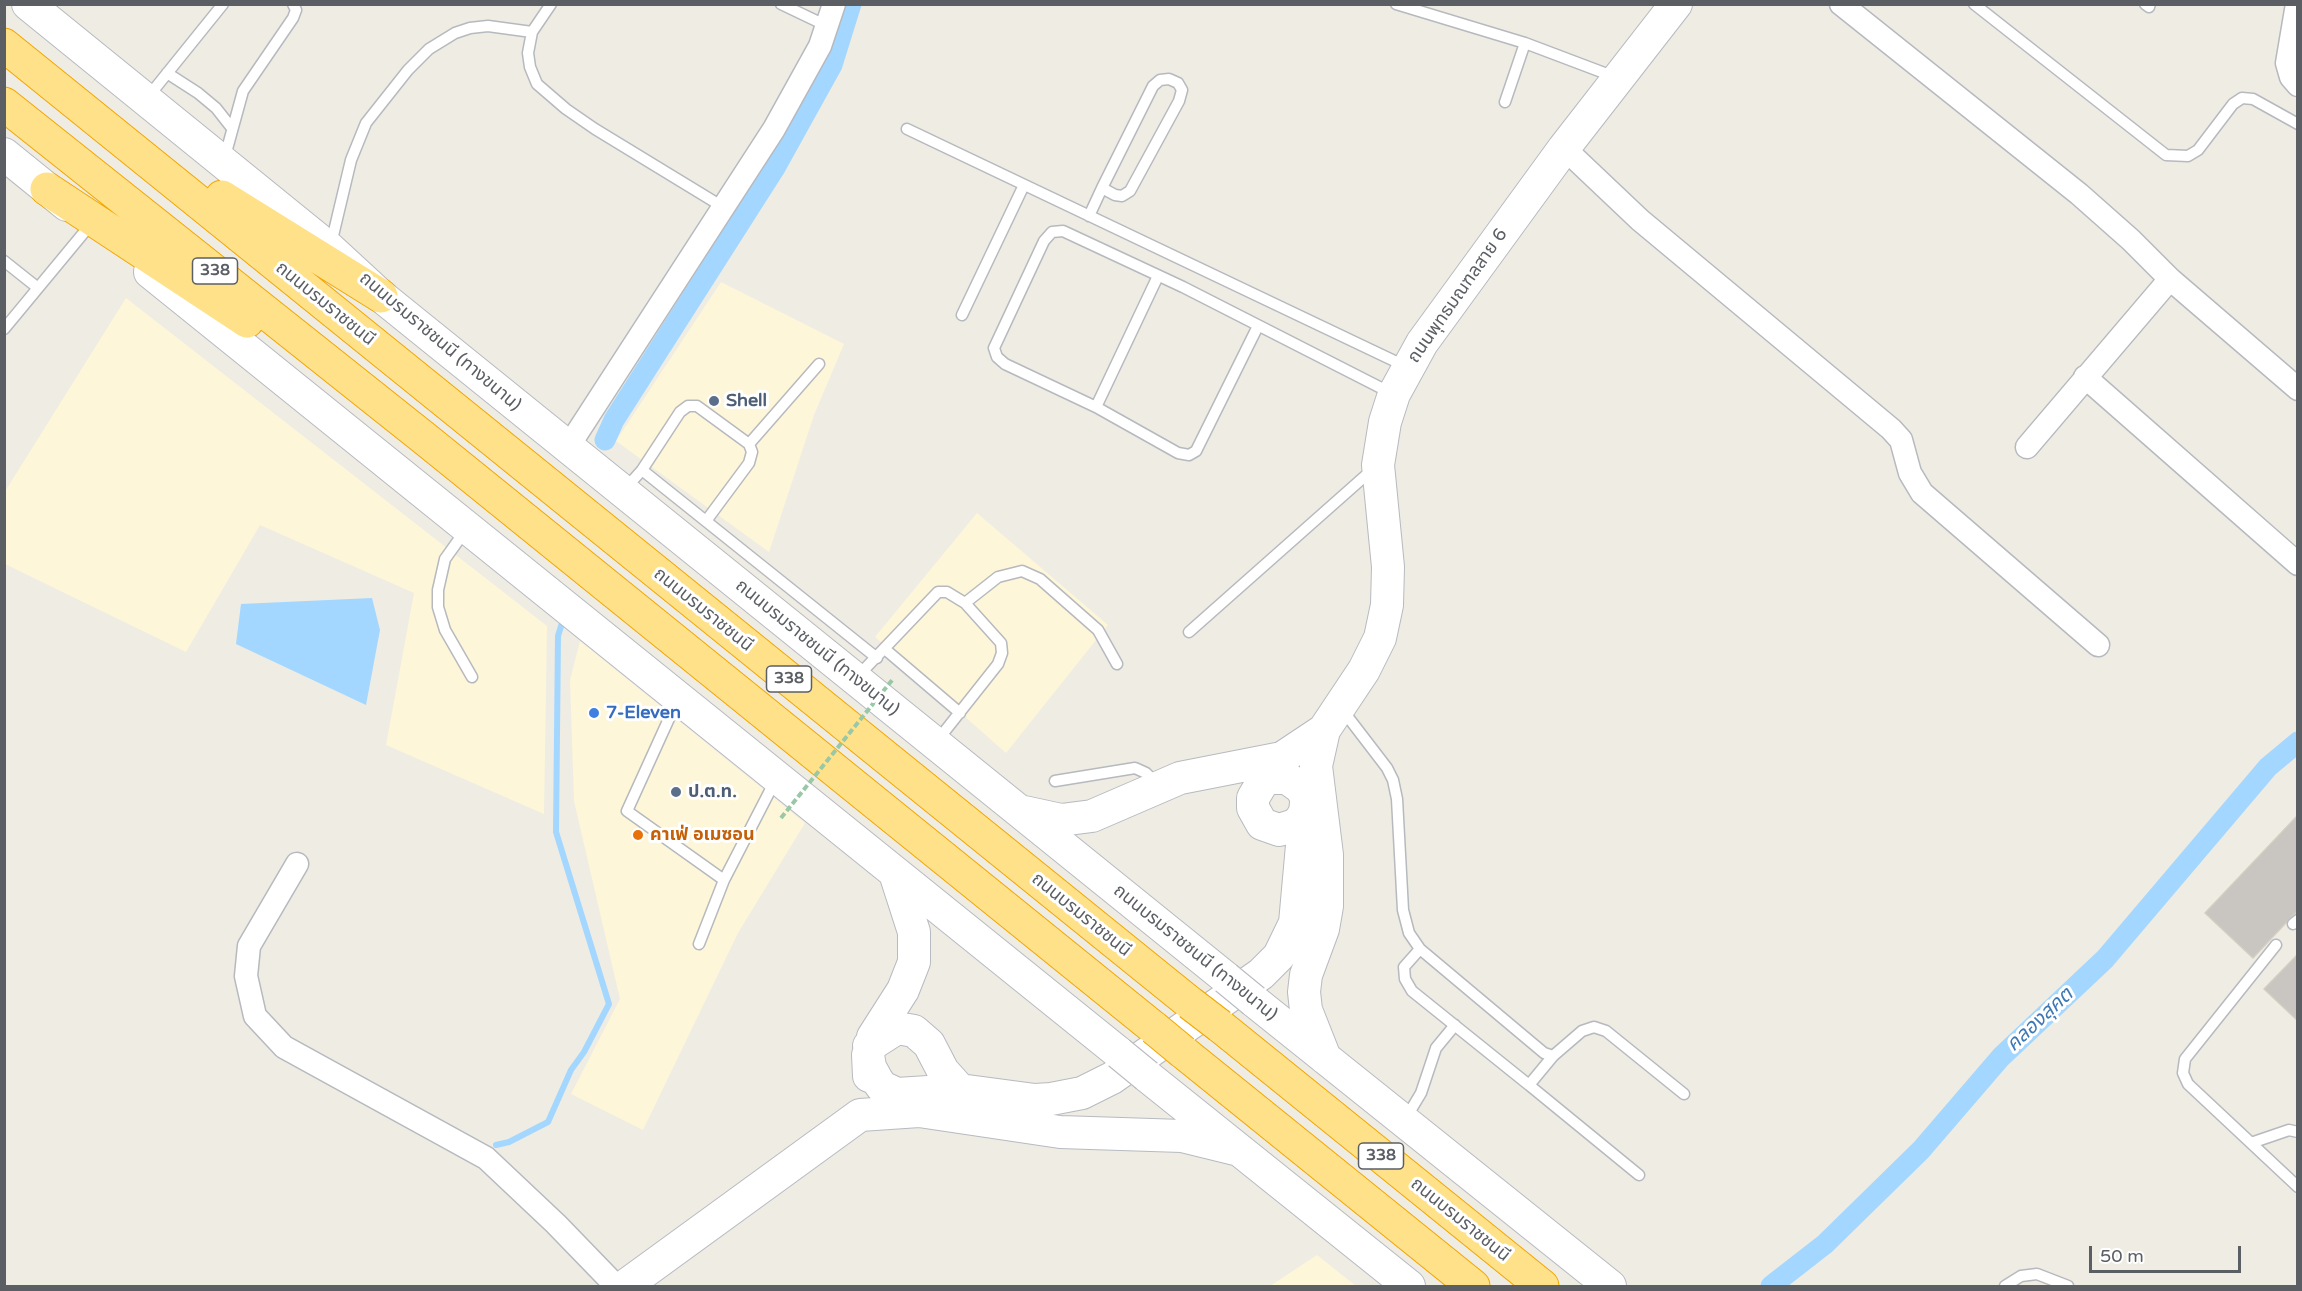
<!DOCTYPE html>
<html>
<head>
<meta charset="utf-8">
<style>
	body { margin:0 }
	#map { position:relative; width:2302px; height:1291px; overflow:hidden; background:#efece3; font-family:"Varela Round",sans-serif }
	canvas { display:block }
	.frame { position:absolute; inset:0; border:6px solid #5b5f64; pointer-events:none }
	.scale { position:absolute; left:2089px; top:1246px; width:152px; height:27px; box-sizing:border-box; border:3px solid #5b5f64; border-top:0; padding-left:8px; font-size:18px; line-height:21px; white-space:nowrap; color:#5b5f64; -webkit-text-stroke:4px #fff; paint-order:stroke }
</style>
</head>
<body>
<div id="map">
<canvas width="2302" height="1291"></canvas>
<div class="frame"></div>
<div class="scale">50 m</div>
</div>
<script>
const ctx = document.querySelector('canvas').getContext('2d');
ctx.lineJoin = 'round';
function paint(path, color) {
  ctx.fillStyle = color;
  ctx.fill(path, 'evenodd');
}
function shape(rows) {
  const path = new Path2D();
  for (const r of rows) {
    path.moveTo(r[0], r[1]);
    for (let i = 2; i < r.length; i += 2) path.lineTo(r[i], r[i + 1]);
  }
  return path;
}
function trace(path, color, width, dash) {
  ctx.strokeStyle = color;
  ctx.lineWidth = width;
  ctx.lineCap = dash ? 'butt' : 'round';
  ctx.setLineDash(dash || []);
  ctx.stroke(path);
}
function label(font, color, halo, rows, align = 'center') {
  ctx.font = font + ' "Varela Round","Noto Sans Thai",sans-serif';
  ctx.lineWidth = 6;
  ctx.setLineDash([]);
  ctx.textBaseline = 'middle';
  ctx.strokeStyle = halo;
  ctx.fillStyle = color;
  for (const [text, x, y, turn = 0] of rows) {
    ctx.save();
    ctx.translate(x, y);
    ctx.rotate((+turn || 0) * Math.PI / 180);
    ctx.textAlign = isNaN(turn) ? turn : align;
    if (halo) ctx.strokeText(text, 0, 0);
    ctx.fillText(text, 0, 0);
    ctx.restore();
  }
}
paint(shape([
	[721,282,844,344,814,415,769,552,616,441],
	[126,298,547,626,544,814,386,745,414,593,260,525,186,652,5,564,4,493],
	[977,513,1108,625,1006,753,875,637],
	[580,641,805,823,738,933,643,1130,571,1094,620,999,574,801,570,680],
	[1317,1255,1356,1286,1270,1286]
]), '#fef6d8');
paint(shape([
	[372,598,380,630,366,705,236,644,241,604]
]), '#a3d7ff');
trace(shape([
	[496,1145,509,1142,548,1122,571,1070,584,1052,609,1004,556,832,558,636,562,623]
]), '#a3d7ff', 6);
trace(shape([
	[605,440,614,420,776,166,832,65,851,4],
	[1771,1286,1825,1244,1921,1150,2001,1057,2105,959,2268,767,2298,742]
]), '#a3d7ff', 21);
const building = shape([
	[2298,815,2298,910,2253,958,2205,913,2298,815],
	[2298,954,2298,1021,2264,989,2298,954]
]);
paint(building, '#c9c6c1');
trace(building, '#d3cec2', 1.5);
const lane = shape([
	[551,4,532,32,528,53,530,67,537,84,566,109,595,129,723,207],
	[781,4,827,26],
	[1396,4,1525,43,1615,77],
	[1974,4,2166,155,2188,156,2198,150,2233,104,2242,98,2253,99,2298,124],
	[2145,4,2149,7,2150,4],
	[167,73,198,93,216,108,231,127],
	[148,97,223,4],
	[1505,102,1525,43],
	[907,129,1405,366],
	[224,160,243,91,293,18,296,10,293,4],
	[1089,216,1102,188,1153,86,1160,80,1169,79,1178,83,1182,90,1179,101,1130,191,1122,196,1115,195,1102,188],
	[331,244,351,160,366,123,408,70,429,49,455,33,470,28,488,26,532,32],
	[4,261,38,288],
	[1158,276,1096,407,1178,453,1189,455,1196,451,1258,326],
	[962,315,1024,185],
	[4,329,91,224],
	[1096,407,1005,364,997,357,994,348,1044,241,1052,232,1063,231,1183,287,1391,393],
	[749,444,819,364],
	[642,470,680,412,688,406,697,406,749,444,752,452,749,463,706,521],
	[625,489,642,470,877,658],
	[465,531,445,559,438,590,438,607,445,630,472,677],
	[965,603,998,577,1022,571,1040,579,1098,630,1117,664],
	[1189,632,1373,469],
	[886,650,960,713],
	[858,676,938,592,947,592,965,603,1001,643,1002,653,998,664,937,741],
	[677,701,627,811,724,880,776,779],
	[1341,708,1387,768,1393,780,1397,799,1403,910,1409,933,1420,949,1544,1053,1553,1056,1582,1031,1594,1027,1606,1031,1684,1094],
	[1055,781,1135,768,1146,773,1158,785],
	[2293,924,2298,920],
	[699,944,724,880],
	[2276,945,2185,1059,2183,1073,2188,1084,2298,1187],
	[1420,949,1404,967,1405,979,1412,991,1529,1085],
	[1553,1056,1529,1085,1639,1175],
	[1406,1118,1421,1093,1436,1048,1455,1025],
	[2251,1143,2289,1130,2298,1132],
	[2005,1286,2021,1276,2037,1274,2068,1286]
]);
const street = shape([
	[1841,4,2079,194,2131,240,2170,279,2298,389],
	[2297,4,2287,63,2291,77,2298,85],
	[1564,148,1640,220,1891,429,1901,440,1910,473,1922,493,2098,645],
	[2085,377,2298,564],
	[568,447,774,129,820,46,834,4],
	[2027,447,2170,279],
	[297,864,249,946,246,976,255,1016,284,1047,486,1158,556,1224,616,1286]
]);
const secondary = shape([
	[28,4,330,249,381,296,1226,978],
	[4,154,67,205],
	[150,272,1119,1053],
	[1307,802,1306,803,1305,812,1301,819,1295,825,1279,830,1262,824,1253,808,1253,798,1262,783,1270,778,1287,778,1301,788,1305,795,1312,819],
	[1024,812,1061,820,1092,816,1180,778,1282,758,1324,730],
	[1254,1001,1610,1286],
	[869,1046,897,1028,914,1031,929,1044,943,1071,960,1090],
	[868,1055,870,1067,877,1080,882,1087,897,1094,960,1090,1035,1100,1051,1099,1082,1093,1112,1078,1261,974,1279,956,1295,923,1305,812],
	[1325,1058,1306,1010,1304,992,1306,975,1323,929,1327,906,1327,855,1316,766,1324,730,1364,670,1380,638,1387,605,1388,567,1378,465,1385,422,1394,394,1422,343,1564,148,1676,4],
	[869,1076,868,1055,873,1037,903,990,914,962,914,932,895,873],
	[1147,1076,1409,1286],
	[625,1286,860,1115,919,1111,1060,1132,1182,1136,1239,1150]
]);
const highway = shape([
	[4,45,1190,1003],
	[4,104,424,438,1154,1028],
	[47,189,247,321],
	[222,197,381,296],
	[1220,1026,1542,1286],
	[1183,1052,1473,1286]
]);
trace(lane, '#b6b9be', 13);
trace(street, '#b6b9be', 25);
trace(secondary, '#b7bac0', 34);
trace(highway, '#f2a600', 35);
trace(lane, '#fff', 10);
trace(street, '#fff', 22);
trace(secondary, '#fff', 32);
trace(highway, '#ffe18a', 33);
const secondaryBridge = shape([
	[1226,978,1254,1001],
	[1119,1053,1147,1076]
]);
const highwayBridge = shape([
	[1190,1003,1220,1026],
	[1154,1028,1183,1052]
]);
trace(secondaryBridge, '#b7bac0', 34, []);
trace(highwayBridge, '#f2a600', 35, []);
trace(shape([
	[781,818,893,679]
]), '#98c8a5', 4, [6, 3]);
trace(secondaryBridge, '#fff', 32);
trace(highwayBridge, '#ffe18a', 33);
for (const [x, y, r, color] of [
	[714,401,6,"#5c6f8a"],
	[594,713,6,"#3f7fe0"],
	[676,792,6,"#5c6f8a"],
	[638,835,6,"#e8710a"]
]) {
  const dot = new Path2D();
  dot.arc(x, y, r, 0, 2 * Math.PI);
  ctx.fillStyle = color;
  ctx.fill(dot);
  trace(dot, '#fff', 2);
}
for (const [x, y, w] of [
	[215,271,45],
	[789,679,45],
	[1381,1156,45]
]) {
  const box = new Path2D();
  box.roundRect(x - w / 2, y - 13, w, 26, 4.5);
  ctx.fillStyle = '#fff';
  ctx.fill(box);
  trace(box, '#5b5f64', 1.5);
}
label('bold 16px', '#5b5f64', null, [
	["338",215,271],
	["338",789,679],
	["338",1381,1156]
]);
label('18px', '#5b5f64', '#fff', [
	["ถนนพุทธมณฑลสาย 6",1458,296,-55],
	["ถนนบรมราชชนนี",325,304,39],
	["ถนนบรมราชชนนี (ทางขนาน)",440,342,40],
	["ถนนบรมราชชนนี",703,610,39],
	["ถนนบรมราชชนนี (ทางขนาน)",817,648,39],
	["ถนนบรมราชชนนี",1081,915,39],
	["ถนนบรมราชชนนี (ทางขนาน)",1195,953,39],
	["ถนนบรมราชชนนี",1460,1220,39]
]);
label('bold 18px', '#4e5e75', '#fff', [
	["Shell",726,401],
	["ป.ต.ท.",688,792]
], 'left');
label('bold 18px', '#366cbe', '#fff', [
	["7-Eleven",606,713]
], 'left');
label('bold 18px', '#c56008', '#fff', [
	["คาเฟ่ อเมซอน",650,835]
], 'left');
label('italic 20px', '#3d77b4', '#fff', [
	["คลองสุคต",2040,1020,-43]
]);
</script>
</body>
</html>
